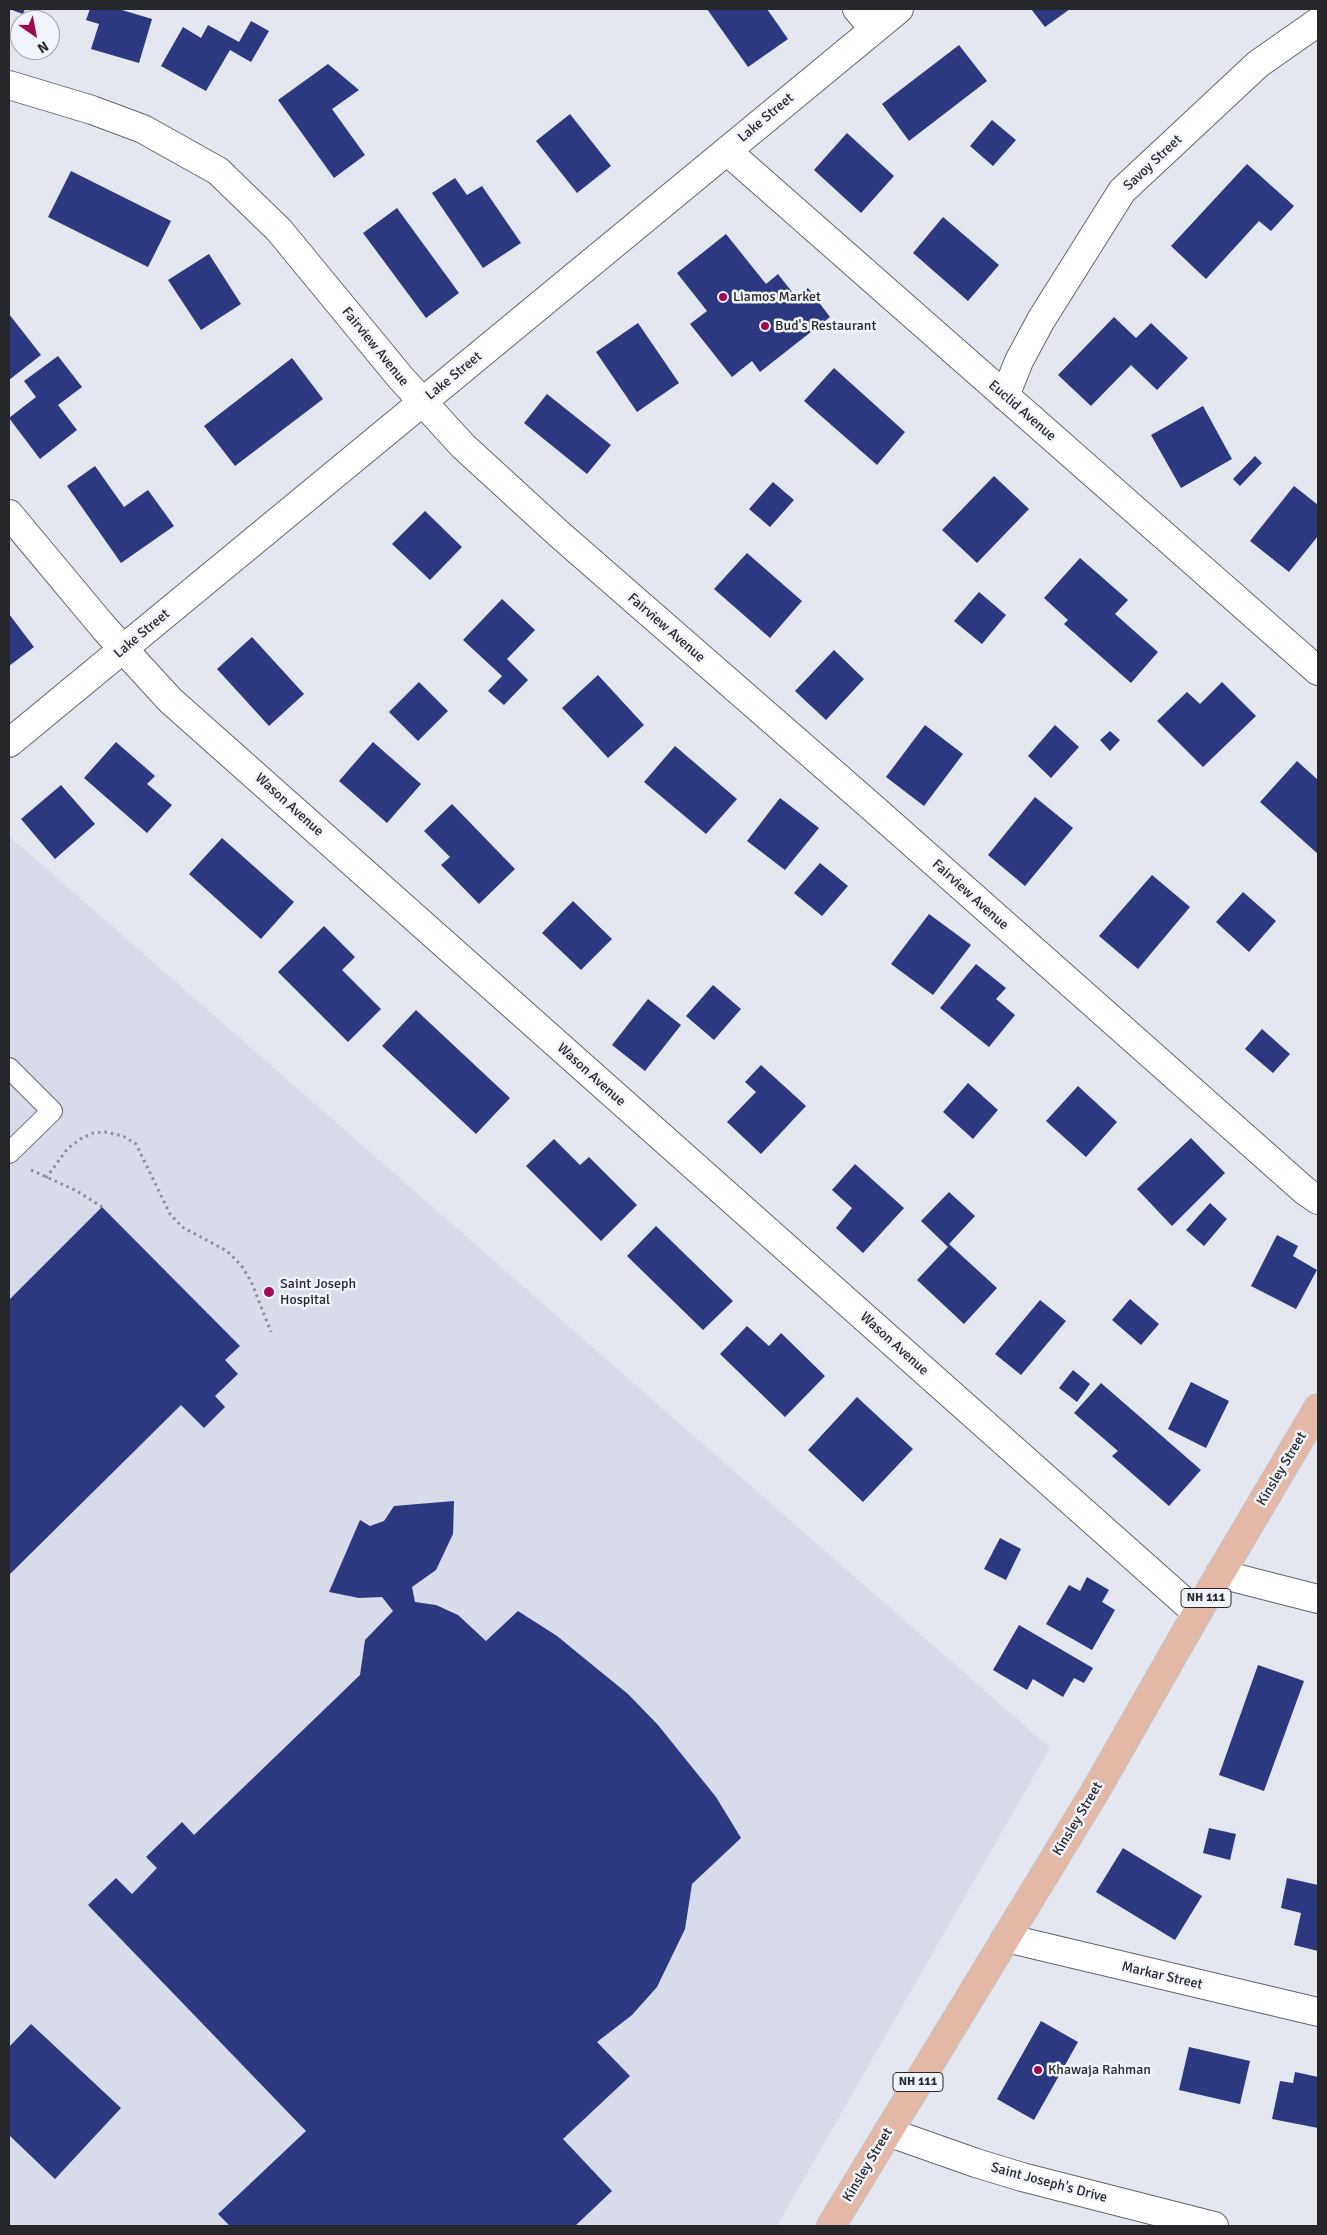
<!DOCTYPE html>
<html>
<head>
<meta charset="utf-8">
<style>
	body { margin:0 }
	#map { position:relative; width:1327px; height:2235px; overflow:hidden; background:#e4e7ef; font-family:Signika,sans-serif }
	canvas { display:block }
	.frame { position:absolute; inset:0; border:10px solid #26272a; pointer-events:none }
	.north { position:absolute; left:10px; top:10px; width:50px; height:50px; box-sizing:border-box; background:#f2f4fc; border:1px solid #a0a2a8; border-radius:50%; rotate:147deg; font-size:14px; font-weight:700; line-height:20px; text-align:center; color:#26272a }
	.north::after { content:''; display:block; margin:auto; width:18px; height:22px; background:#9e0952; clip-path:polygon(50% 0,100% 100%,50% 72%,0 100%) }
</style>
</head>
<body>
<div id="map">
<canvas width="1327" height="2235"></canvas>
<div class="frame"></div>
<div class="north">N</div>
</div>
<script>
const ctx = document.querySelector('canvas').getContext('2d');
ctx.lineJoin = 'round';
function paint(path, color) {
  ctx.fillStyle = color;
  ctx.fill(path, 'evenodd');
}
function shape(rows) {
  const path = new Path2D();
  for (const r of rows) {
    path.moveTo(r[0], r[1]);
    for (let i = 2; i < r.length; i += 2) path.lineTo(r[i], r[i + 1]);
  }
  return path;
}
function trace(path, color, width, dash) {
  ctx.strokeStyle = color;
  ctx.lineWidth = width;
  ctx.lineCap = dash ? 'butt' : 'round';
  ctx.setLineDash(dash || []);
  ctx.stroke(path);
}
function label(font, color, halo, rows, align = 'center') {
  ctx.font = font + ' Signika,sans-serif';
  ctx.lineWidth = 5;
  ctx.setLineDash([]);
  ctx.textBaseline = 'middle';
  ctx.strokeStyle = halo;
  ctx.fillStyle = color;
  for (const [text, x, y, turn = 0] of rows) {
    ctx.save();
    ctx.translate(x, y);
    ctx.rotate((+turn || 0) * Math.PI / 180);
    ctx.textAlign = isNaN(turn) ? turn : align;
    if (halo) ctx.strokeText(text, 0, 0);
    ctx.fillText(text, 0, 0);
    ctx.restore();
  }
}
paint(shape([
	[9,836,1050,1748,777,2226,9,2226]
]), '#d7dbea');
paint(shape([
	[9,9,25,9,23,14],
	[90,9,123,9,122,10,152,19,139,63,91,49,99,24,86,20],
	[707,9,767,9,788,39,748,67],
	[1031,9,1070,9,1045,27],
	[251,21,269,31,251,62,230,50,206,91,161,66,183,27,201,38,208,25,239,42],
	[959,45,987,81,909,141,882,104],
	[328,64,359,90,332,109,365,155,334,178,278,100],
	[570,114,611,166,577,193,536,141],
	[992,120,1016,140,993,166,970,146],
	[847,133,894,176,861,213,814,170],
	[1247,164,1294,206,1271,231,1259,221,1206,279,1171,246],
	[71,171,171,221,148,267,48,217],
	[455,178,467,195,482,186,521,243,483,268,432,193],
	[397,208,459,293,426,318,363,233],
	[943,217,999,265,968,301,913,253],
	[726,234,766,284,778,274,796,297,808,288,830,317,760,372,752,361,732,377,690,324,707,311,677,273],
	[209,254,241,304,201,330,168,280],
	[9,314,41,355,9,380],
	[1114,317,1136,338,1151,323,1188,358,1157,390,1131,365,1091,406,1058,375],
	[638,323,679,383,637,412,596,352],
	[58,356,82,387,58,405,77,430,40,459,9,418,36,397,24,381],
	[292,358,323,399,235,466,204,426],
	[834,368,905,432,877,465,804,401],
	[547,394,611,445,587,474,524,423],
	[1203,406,1232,459,1181,488,1151,435],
	[1255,456,1262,463,1240,486,1233,479],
	[95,466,124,507,148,490,174,526,121,563,67,486],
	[994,476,1029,509,977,563,942,530],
	[773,482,794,500,770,527,749,509],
	[1294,486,1318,505,1318,536,1289,572,1250,541],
	[425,511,462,547,430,580,392,544],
	[747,553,802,601,770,638,714,589],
	[1080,558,1128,600,1115,614,1158,652,1131,683,1064,624,1068,620,1044,598],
	[979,592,1006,615,982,644,954,621],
	[502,599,535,630,507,659,528,680,504,705,488,691,502,676,463,640],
	[9,614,34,647,9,666],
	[252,637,304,694,269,726,217,669],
	[834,650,864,679,826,720,795,691],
	[598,675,644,725,608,758,562,708],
	[419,682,448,711,418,741,389,712],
	[1222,682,1256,716,1203,767,1157,721,1187,692,1200,704],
	[925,725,963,754,924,806,886,777],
	[1055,725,1079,747,1051,778,1028,756],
	[1110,731,1120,740,1110,751,1100,740],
	[116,742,155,776,147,784,172,805,147,833,84,778],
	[373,742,421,784,387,823,339,781],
	[675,746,737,799,706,834,644,782],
	[1297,761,1318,780,1318,854,1260,802],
	[61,785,95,824,55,859,21,819],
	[1035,797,1073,828,1025,886,988,855],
	[780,798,819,828,785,870,747,841],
	[452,804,515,869,479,904,441,865,450,857,424,831],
	[222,838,294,902,261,939,189,874],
	[820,863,848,886,822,916,794,893],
	[1152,875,1190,907,1138,969,1099,936],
	[1243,892,1276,921,1249,952,1216,922],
	[573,901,612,939,581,970,542,933],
	[929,914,971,945,933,995,891,964],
	[324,926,355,957,342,970,381,1009,348,1042,278,972],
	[976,964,1006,988,996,999,1015,1015,989,1047,940,1008],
	[713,985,741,1009,714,1040,686,1016],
	[648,999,681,1025,645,1071,612,1045],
	[416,1010,510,1098,476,1134,382,1046],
	[1262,1029,1290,1054,1273,1073,1245,1049],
	[761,1065,806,1106,761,1154,727,1122,756,1092,745,1082],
	[968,1083,998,1110,973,1139,943,1112],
	[1078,1086,1117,1122,1086,1157,1046,1121],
	[1191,1138,1225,1173,1172,1226,1137,1189],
	[554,1139,580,1165,589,1157,637,1205,601,1241,526,1166],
	[855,1164,904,1208,863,1253,836,1228,852,1208,832,1190],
	[949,1192,975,1216,949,1244,997,1288,964,1324,917,1280,948,1247,921,1221],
	[1210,1203,1227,1219,1204,1246,1186,1230],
	[102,1207,240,1346,225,1360,238,1374,215,1396,225,1407,204,1428,181,1405,9,1575,9,1300],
	[656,1226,733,1301,703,1330,627,1256],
	[1277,1235,1298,1246,1293,1256,1317,1270,1296,1309,1251,1286],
	[1130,1299,1159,1324,1141,1345,1112,1320],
	[1040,1300,1066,1321,1021,1375,995,1354],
	[747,1326,769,1346,781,1333,825,1376,785,1417,720,1354],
	[1073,1370,1090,1384,1077,1402,1059,1388],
	[1191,1382,1229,1401,1206,1448,1168,1429],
	[1101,1383,1201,1470,1169,1506,1112,1456,1118,1451,1074,1413],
	[857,1397,913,1449,863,1502,808,1450],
	[454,1501,453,1534,436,1570,412,1587,415,1602,436,1605,458,1615,486,1641,518,1611,557,1636,628,1694,658,1725,716,1797,741,1838,692,1884,685,1929,657,1987,632,2015,597,2042,630,2076,563,2139,612,2191,575,2226,230,2226,218,2214,306,2131,88,1905,116,1878,132,1894,157,1868,146,1857,182,1822,194,1835,360,1675,365,1640,393,1611,382,1597,359,1598,329,1592,360,1520,370,1526,384,1521,394,1506],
	[1000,1538,1021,1549,1006,1580,984,1569],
	[1087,1577,1109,1590,1102,1602,1115,1610,1092,1650,1046,1624,1069,1585,1080,1591],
	[1019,1625,1093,1668,1084,1683,1074,1678,1063,1697,1033,1679,1027,1690,993,1670],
	[1258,1665,1304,1681,1264,1791,1219,1775],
	[1209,1828,1236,1834,1230,1860,1203,1853],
	[1123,1848,1202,1896,1175,1940,1096,1892],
	[1287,1878,1318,1885,1318,1951,1294,1945,1301,1913,1281,1908],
	[1041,2021,1078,2042,1034,2120,997,2099],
	[31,2024,121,2108,55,2179,9,2135,9,2047],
	[1189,2047,1250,2061,1240,2104,1179,2090],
	[1295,2072,1318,2077,1318,2128,1272,2119,1280,2081,1293,2083]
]), '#2c387f');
const service = shape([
	[9,1068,52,1111,9,1153]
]);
const minor = shape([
	[857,9,874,29],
	[9,85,92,110,143,129,218,171,279,230,400,377,463,446,559,534,873,808,1305,1191,1318,1200],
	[727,151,1318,671],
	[1005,396,1019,361,1041,320,1122,191,1258,64,1318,22],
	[9,514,105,629,170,700,1197,1613],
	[1220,1574,1318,1599],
	[1006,1938,1318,2012],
	[888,2132,976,2163,1022,2177,1214,2226]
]);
const tertiary = shape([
	[9,743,899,9]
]);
const primary = shape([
	[831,2226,1096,1790,1197,1613,1318,1408]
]);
trace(service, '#63656c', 22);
trace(minor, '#63656c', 30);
trace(tertiary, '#63656c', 30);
trace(primary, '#c2c3c3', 30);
trace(shape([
	[31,1170,77,1191,102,1207],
	[46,1178,68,1148,82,1138,93,1133,105,1132,123,1136,136,1144,170,1214,182,1227,227,1251,241,1265,251,1281,271,1332]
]), '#8d8f95', 3, [2.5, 4]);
trace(service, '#fff', 20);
trace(minor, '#fff', 28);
trace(tertiary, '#fff', 28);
trace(primary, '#e4b8a6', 28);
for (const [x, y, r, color] of [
	[723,297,5,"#9e0952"],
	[765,326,5,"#9e0952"],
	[269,1292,6,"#9e0952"],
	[1038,2070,5,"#9e0952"]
]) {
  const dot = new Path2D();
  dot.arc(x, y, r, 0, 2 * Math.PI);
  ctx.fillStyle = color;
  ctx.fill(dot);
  trace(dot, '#f2f4fc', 2);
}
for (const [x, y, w] of [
	[1206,1598,50],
	[918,2082,50]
]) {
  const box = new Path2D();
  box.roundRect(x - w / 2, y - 9.5, w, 19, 4);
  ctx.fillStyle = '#f2f4fc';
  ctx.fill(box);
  trace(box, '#26272a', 1);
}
label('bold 12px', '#26272a', null, [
	["NH 111",1206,1598],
	["NH 111",918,2082]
]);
label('14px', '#26272a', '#f2f4fc', [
	["Lake Street",766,118,-40],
	["Savoy Street",1153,163,-43],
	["Fairview Avenue",375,347,51],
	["Lake Street",454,376,-39],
	["Euclid Avenue",1022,411,41],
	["Fairview Avenue",666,628,41],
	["Lake Street",142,634,-40],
	["Wason Avenue",289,805,42],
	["Fairview Avenue",970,895,42],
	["Wason Avenue",591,1075,42],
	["Wason Avenue",894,1344,42],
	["Kinsley Street",1282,1469,-59],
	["Kinsley Street",1078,1819,-59],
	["Markar Street",1162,1976,13],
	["Kinsley Street",868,2165,-59],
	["Saint Joseph's Drive",1049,2183,15]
]);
label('14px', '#26272a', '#f2f4fc', [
	["Liamos Market",733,297],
	["Bud's Restaurant",775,326],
	["Saint Joseph",280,1284],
	["Hospital",280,1300],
	["Khawaja Rahman",1048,2070]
], 'left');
</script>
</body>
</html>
